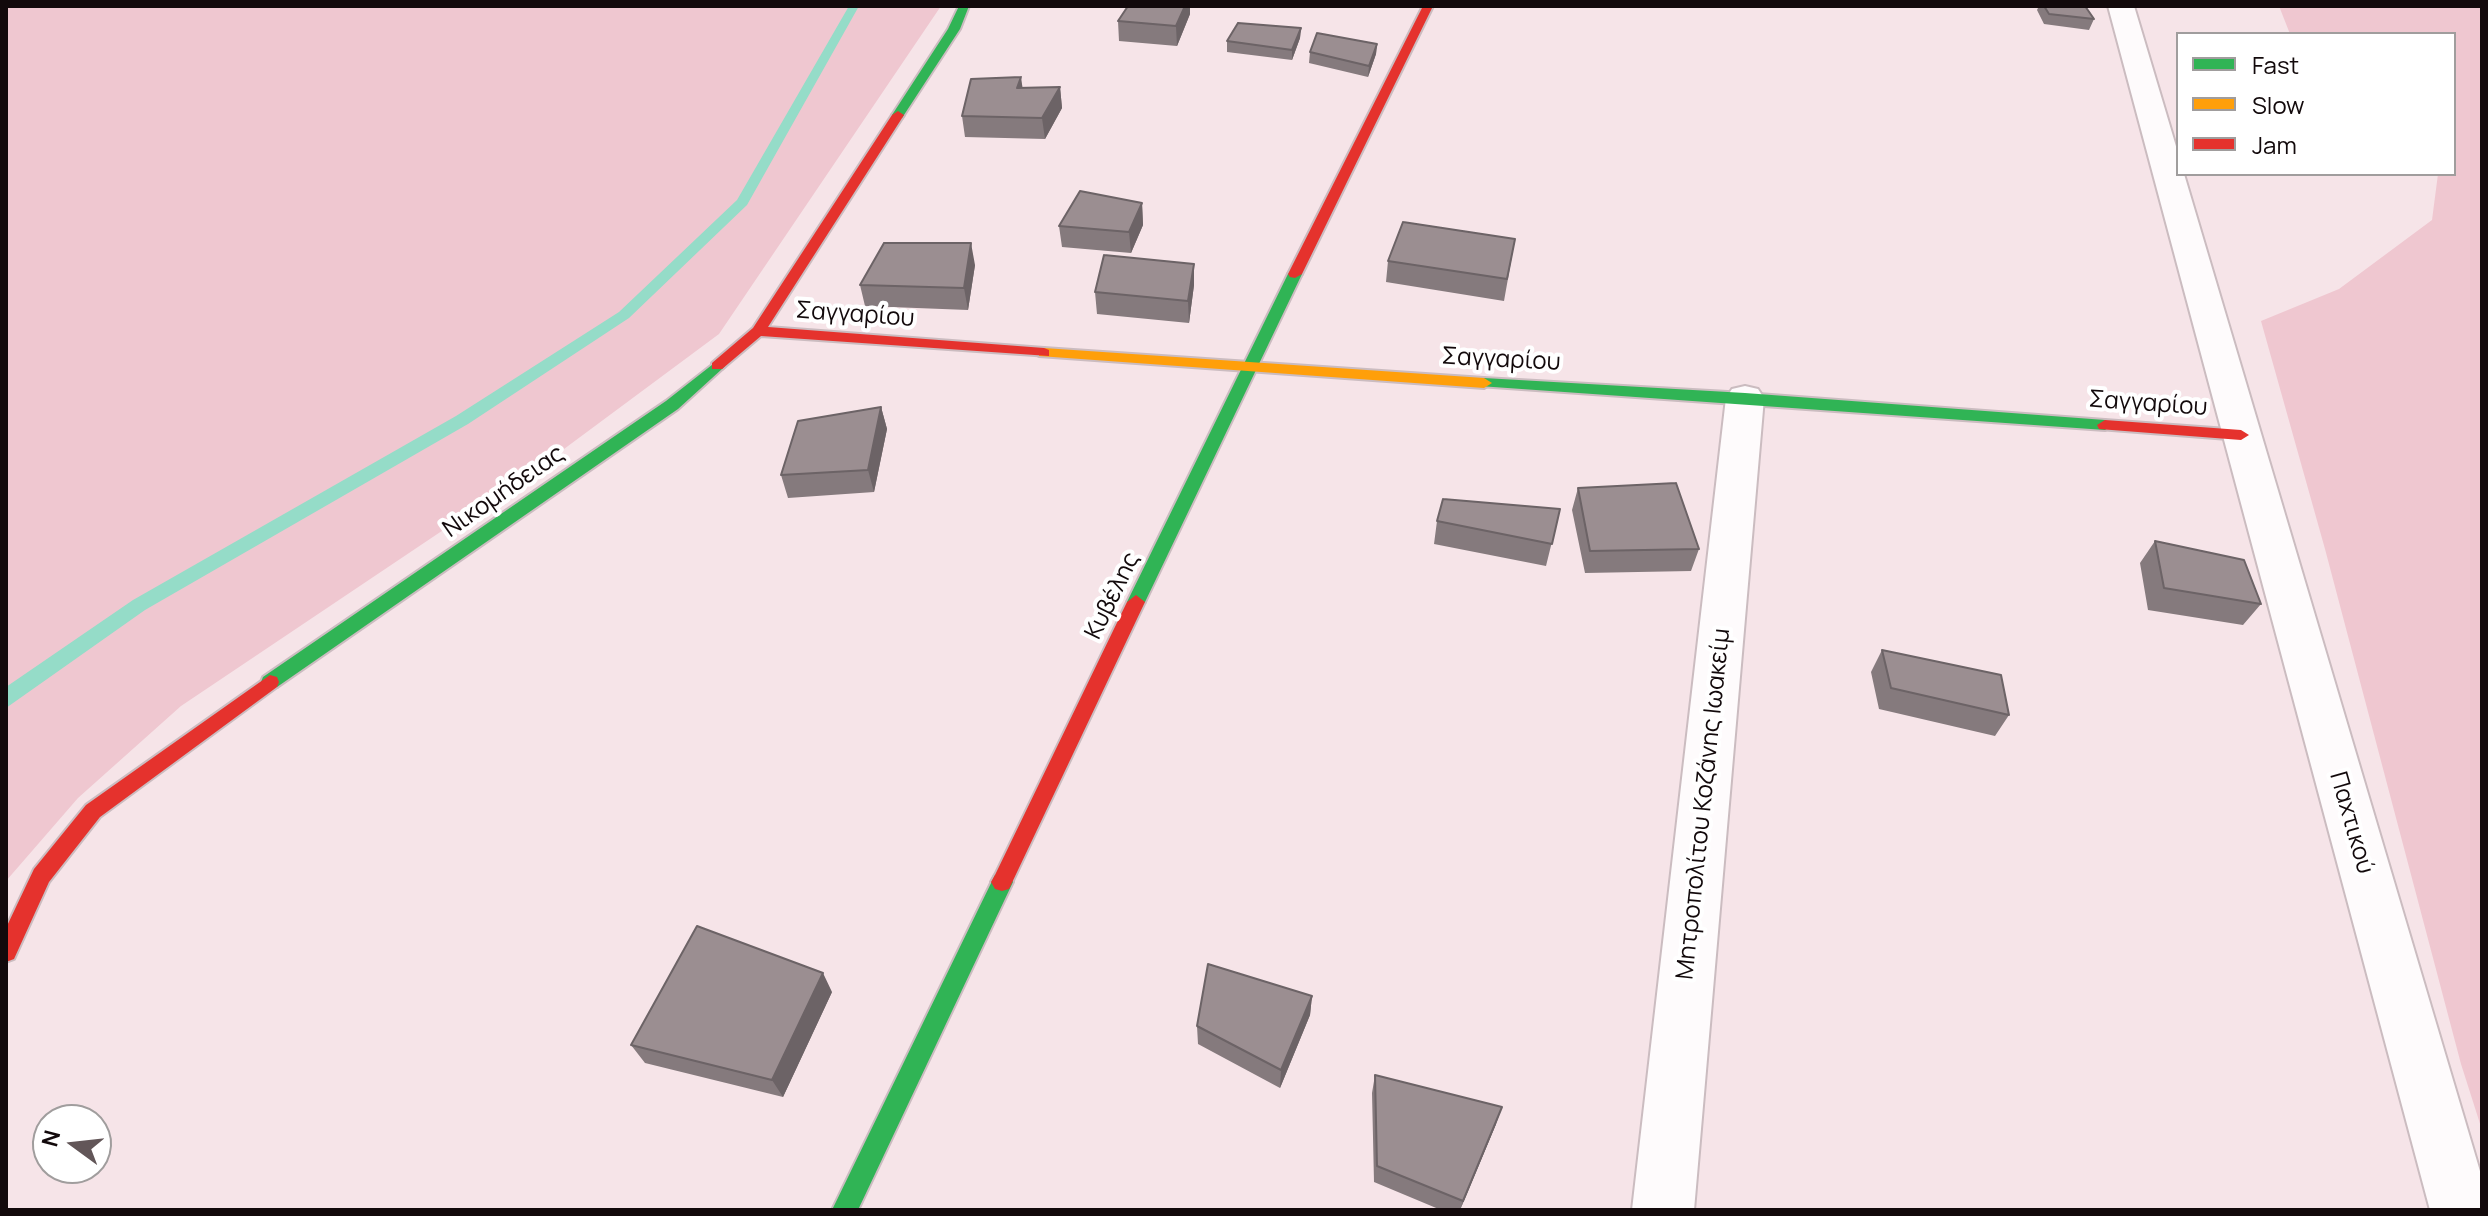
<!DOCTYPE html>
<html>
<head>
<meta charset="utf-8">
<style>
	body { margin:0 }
	#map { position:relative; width:2488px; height:1216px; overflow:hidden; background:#f6e4e8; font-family:Manrope,sans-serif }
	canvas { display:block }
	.frame { position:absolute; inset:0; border:8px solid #12090b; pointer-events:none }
	.legend { position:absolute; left:2176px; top:32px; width:280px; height:144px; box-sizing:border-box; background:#fff; border:2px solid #a09d9d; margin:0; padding:10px 14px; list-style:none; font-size:24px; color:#12090b }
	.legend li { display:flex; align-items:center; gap:16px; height:40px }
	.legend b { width:40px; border:2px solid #a09d9d }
	.north { position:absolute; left:32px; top:1104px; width:80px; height:80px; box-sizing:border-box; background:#fff; border:2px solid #a09d9d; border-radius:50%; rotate:285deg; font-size:22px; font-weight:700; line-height:32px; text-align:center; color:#12090b }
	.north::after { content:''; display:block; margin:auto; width:28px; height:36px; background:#625658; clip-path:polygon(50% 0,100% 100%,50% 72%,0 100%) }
</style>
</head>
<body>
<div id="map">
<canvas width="2488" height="1216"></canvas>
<div class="frame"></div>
<ul class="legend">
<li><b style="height:10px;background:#30b455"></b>Fast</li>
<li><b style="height:10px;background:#ff9f0a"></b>Slow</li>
<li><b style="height:10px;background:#e5322d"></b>Jam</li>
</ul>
<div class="north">N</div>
</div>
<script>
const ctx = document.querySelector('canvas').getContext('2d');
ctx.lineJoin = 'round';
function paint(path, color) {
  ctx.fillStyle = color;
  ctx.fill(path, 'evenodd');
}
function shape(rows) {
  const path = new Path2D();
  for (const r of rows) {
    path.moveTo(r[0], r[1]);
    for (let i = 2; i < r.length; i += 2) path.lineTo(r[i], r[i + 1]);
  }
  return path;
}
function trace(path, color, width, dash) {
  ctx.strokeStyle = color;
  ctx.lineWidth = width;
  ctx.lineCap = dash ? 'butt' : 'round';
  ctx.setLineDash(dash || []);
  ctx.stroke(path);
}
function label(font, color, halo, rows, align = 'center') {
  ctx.font = font + ' Manrope,sans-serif';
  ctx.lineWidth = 8;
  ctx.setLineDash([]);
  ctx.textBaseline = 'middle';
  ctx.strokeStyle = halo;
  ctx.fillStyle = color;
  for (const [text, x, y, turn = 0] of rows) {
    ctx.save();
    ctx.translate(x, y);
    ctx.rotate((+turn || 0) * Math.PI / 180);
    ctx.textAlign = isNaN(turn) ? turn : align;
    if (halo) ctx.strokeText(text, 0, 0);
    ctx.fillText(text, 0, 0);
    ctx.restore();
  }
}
paint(shape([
	[6,6,941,6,719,334,564,449,181,706,78,798,6,881],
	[2279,6,2482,6,2482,1130,2461,1064,2325,549,2261,321,2339,289,2432,220,2438,174,2454,174,2454,34,2290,34]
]), '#efc7d0');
paint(shape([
	[849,6,859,6,747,205,629,318,468,424,145,610,6,708,6,687,133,600,456,416,619,312,737,200,849,6]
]), '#95dcc8');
const street = shape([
	[2108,6,2134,6,2178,153,2178,174,2184,174,2482,1178,2482,1210,2430,1210,2108,6],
	[1745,386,1758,389,1764,398,1694,1210,1632,1210,1726,398,1732,389,1745,386]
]);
const fast = shape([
	[959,6,969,6,960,29,902,118,894,118,892,115,948,29,959,6],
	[1295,270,1302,274,1145,602,1136,609,1130,607,1127,602,1288,274,1295,270],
	[717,361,725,366,722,369,678,409,277,687,263,687,261,682,263,677,666,401,717,361],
	[1484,378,1745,393,2105,420,2113,425,2105,430,1479,386,1476,383,1484,378],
	[1002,873,1009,875,1013,882,858,1210,832,1210,995,875,1002,873]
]);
const slow = shape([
	[1044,348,1484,378,1492,383,1484,388,1039,356,1039,350,1044,348]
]);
const jam = shape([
	[1423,6,1433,6,1302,274,1295,278,1290,277,1288,274,1423,6],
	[898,111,904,115,768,327,1044,348,1049,350,1049,356,761,336,722,369,712,369,712,363,753,328,892,115,898,111],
	[2105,420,2241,430,2249,435,2241,440,2099,429,2097,425,2105,420],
	[1136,595,1145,602,1009,889,1002,891,995,889,991,882,995,875,1127,602,1136,595],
	[270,675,277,677,279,682,277,687,100,817,49,882,14,959,6,962,6,928,34,869,86,805,270,675]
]);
trace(street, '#cbbcc0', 4);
trace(fast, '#cbbcc0', 4);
trace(slow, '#cbbcc0', 4);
trace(jam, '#cbbcc0', 4);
paint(street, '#fefbfc');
paint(fast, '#30b455');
paint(slow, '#ff9f0a');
paint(jam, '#e5322d');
paint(shape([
	[1128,6,1190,6,1190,14,1177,46,1119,41,1118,21],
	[2039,6,2085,6,2094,19,2089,30,2044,24,2037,10],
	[1301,28,1300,38,1292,60,1227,52,1227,41],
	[1377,44,1376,54,1368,77,1309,63,1310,52],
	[1060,87,1062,108,1045,139,965,137,962,116,1023,88],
	[1142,203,1143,225,1131,253,1062,247,1059,226],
	[1515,239,1504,301,1386,282,1388,261],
	[1194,264,1194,285,1189,323,1097,314,1095,292],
	[975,265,968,310,865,306,860,285],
	[881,407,887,429,874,492,788,498,781,475],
	[1578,488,1699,549,1691,571,1585,573,1572,510],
	[1560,509,1546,566,1434,544,1437,521],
	[2155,541,2261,604,2243,625,2148,610,2140,563],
	[1882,650,2009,715,1995,736,1879,709,1871,672],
	[832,992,783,1097,645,1063,631,1045],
	[1312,996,1310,1015,1280,1088,1198,1044,1197,1026],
	[1375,1075,1496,1124,1460,1210,1441,1210,1374,1182,1372,1093]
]), '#857a7d');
paint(shape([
	[1185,6,1190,6,1190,14,1177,46,1176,26],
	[1301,28,1300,38,1292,60,1292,50],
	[1377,44,1376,54,1368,77,1369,66],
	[1021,77,1024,98,1017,88],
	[1060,87,1062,108,1045,139,1042,118],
	[1142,203,1143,225,1131,253,1129,232],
	[971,243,975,265,968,310,964,288],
	[1194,264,1194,285,1189,323,1188,301],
	[881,407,887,429,874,492,868,470],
	[823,973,832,992,783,1097,772,1080],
	[1312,996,1310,1015,1280,1088,1281,1070],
	[1502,1107,1496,1124,1460,1210,1463,1201]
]), '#6c6366');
const building = shape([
	[1128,6,1185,6,1176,26,1118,21,1128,6],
	[2044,6,2085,6,2094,19,2049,14,2044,6],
	[1238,23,1301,28,1292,50,1227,41,1238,23],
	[1317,33,1377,44,1369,66,1310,52,1317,33],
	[1021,77,1017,88,1060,87,1042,118,962,116,971,79,1021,77],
	[1080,191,1142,203,1129,232,1059,226,1080,191],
	[1403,222,1515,239,1507,279,1388,261,1403,222],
	[884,243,971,243,964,288,860,285,884,243],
	[1104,255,1194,264,1188,301,1095,292,1104,255],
	[881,407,868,470,781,475,798,421,881,407],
	[1676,483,1699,549,1590,551,1578,488,1676,483],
	[1443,499,1560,509,1552,544,1437,521,1443,499],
	[2155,541,2244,560,2261,604,2164,588,2155,541],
	[1882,650,2001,675,2009,715,1891,688,1882,650],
	[697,926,823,973,772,1080,631,1045,697,926],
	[1208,964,1312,996,1281,1070,1197,1026,1208,964],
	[1375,1075,1502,1107,1463,1201,1377,1166,1375,1075]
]);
paint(building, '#9b8e91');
trace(building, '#6c6366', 2);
label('24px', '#12090b', '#fff', [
	["Σαγγαρίου",855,315,4],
	["Σαγγαρίου",1501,360,3],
	["Σαγγαρίου",2148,404,4],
	["Νικομήδειας",504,492,-35],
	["Κυβέλης",1113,596,-64],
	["Μητροπολίτου Κοζάνης Ιωακείμ",1704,804,-84],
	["Παχτικού",2351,823,74]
]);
</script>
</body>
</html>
